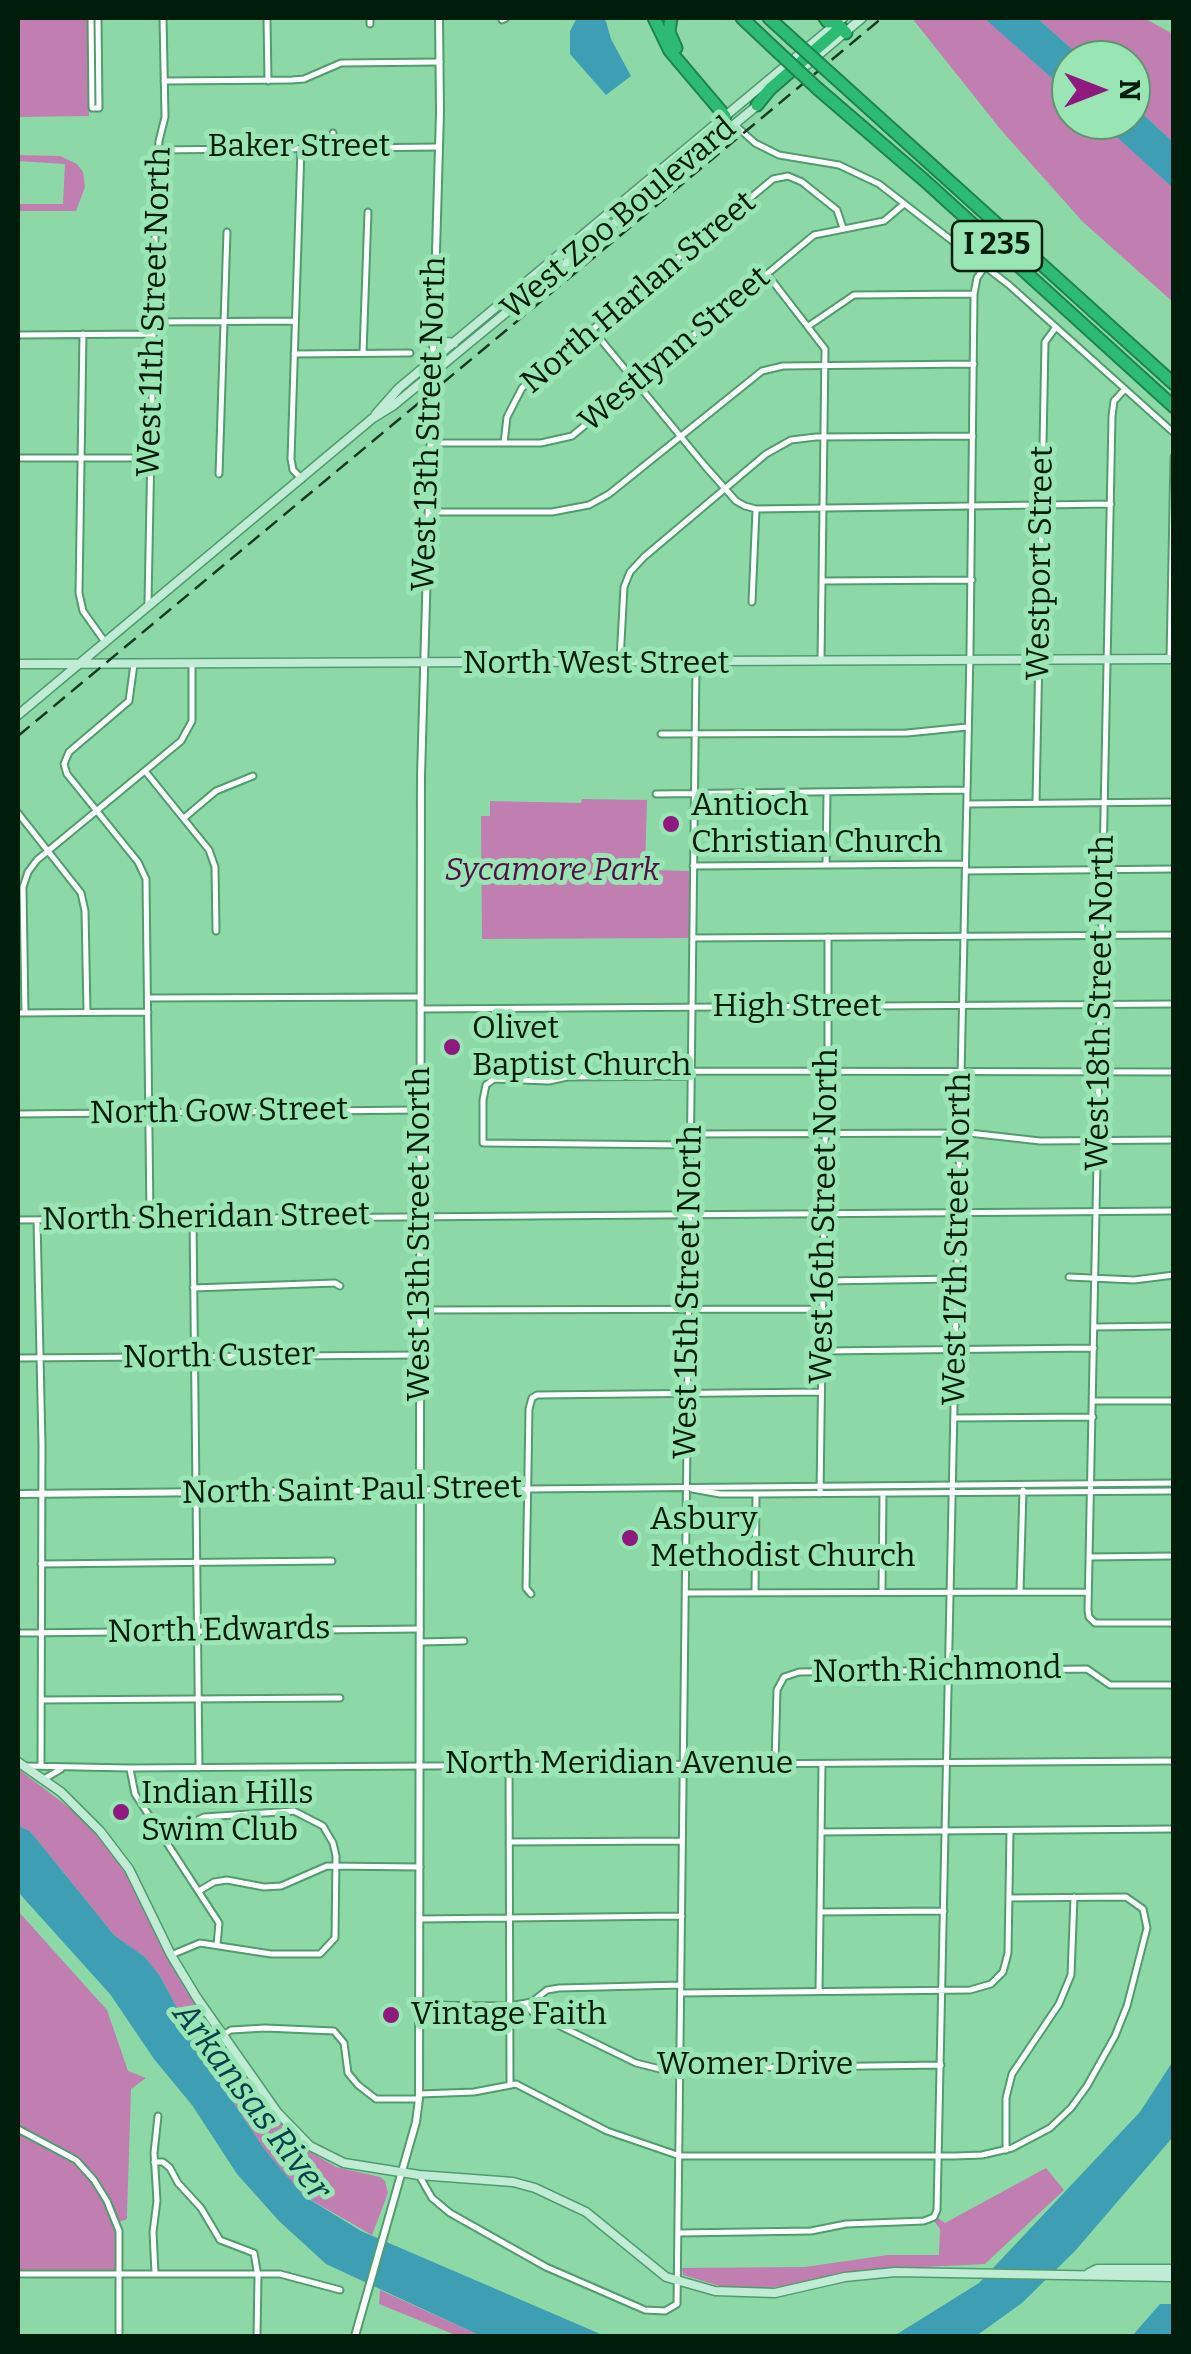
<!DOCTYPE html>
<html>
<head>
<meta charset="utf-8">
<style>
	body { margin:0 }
	#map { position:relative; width:1191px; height:2354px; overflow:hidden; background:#8cd8a7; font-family:Bitter,serif }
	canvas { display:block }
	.frame { position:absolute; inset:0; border:20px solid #001c0b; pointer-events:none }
	.north { position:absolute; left:1051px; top:40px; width:100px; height:100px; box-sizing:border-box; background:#99e5b4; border:2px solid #5c9570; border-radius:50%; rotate:90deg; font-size:28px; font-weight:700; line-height:40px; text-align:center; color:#001c0b }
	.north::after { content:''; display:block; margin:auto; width:35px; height:45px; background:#8d1a7c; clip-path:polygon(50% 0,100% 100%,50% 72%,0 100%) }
</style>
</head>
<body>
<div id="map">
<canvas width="1191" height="2354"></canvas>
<div class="frame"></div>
<div class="north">N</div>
</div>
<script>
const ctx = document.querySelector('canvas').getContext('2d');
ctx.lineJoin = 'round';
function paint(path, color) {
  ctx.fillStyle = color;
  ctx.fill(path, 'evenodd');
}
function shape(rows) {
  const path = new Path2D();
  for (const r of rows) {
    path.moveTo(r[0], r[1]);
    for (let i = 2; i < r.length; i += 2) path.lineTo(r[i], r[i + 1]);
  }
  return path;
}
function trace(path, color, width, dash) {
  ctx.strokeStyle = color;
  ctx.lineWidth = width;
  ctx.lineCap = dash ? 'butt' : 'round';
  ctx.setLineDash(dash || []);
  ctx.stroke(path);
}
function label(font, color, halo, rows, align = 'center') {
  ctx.font = font + ' Bitter,serif';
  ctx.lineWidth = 10;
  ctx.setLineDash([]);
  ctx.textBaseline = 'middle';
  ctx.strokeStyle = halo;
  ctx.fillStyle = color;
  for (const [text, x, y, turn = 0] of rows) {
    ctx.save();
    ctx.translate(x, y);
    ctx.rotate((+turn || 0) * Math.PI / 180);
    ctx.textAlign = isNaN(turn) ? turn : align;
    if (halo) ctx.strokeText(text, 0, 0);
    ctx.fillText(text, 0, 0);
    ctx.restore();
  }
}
paint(shape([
	[18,18,89,18,89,116,18,117],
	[912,18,985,18,1071,95,1071,120,1099,120,1173,188,1173,302,1083,222,1001,130],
	[1037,18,1144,18,1173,34,1173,142,1131,103,1131,60,1084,60],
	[18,155,60,156,77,164,83,172,85,187,76,211,18,211,18,204,63,204,65,164,18,161],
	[582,799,647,800,645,870,690,871,690,938,482,939,481,816,490,816,490,801,581,803],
	[18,1769,83,1818,113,1854,141,1898,163,1948,193,1999,292,2137,305,2149,336,2167,380,2177,385,2181,388,2193,372,2235,304,2196,265,2150,235,2105,200,2051,160,1976,145,1957,114,1935,30,1831,18,1826],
	[18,1911,107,2010,128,2071,146,2078,131,2089,127,2214,127,2219,114,2224,118,2264,114,2270,18,2270],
	[1046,2168,1064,2190,985,2264,864,2270,784,2286,756,2289,723,2287,683,2275,682,2268,805,2267,888,2255,939,2255,940,2229,934,2221,938,2218,945,2223],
	[380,2290,481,2336,458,2336,379,2304]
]), '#c07eb1');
paint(shape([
	[577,18,605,18,611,39,631,76,606,95,570,54,570,31],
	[984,18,1037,18,1084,60,1071,60,1071,95],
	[1131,103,1173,142,1173,188,1098,120,1131,120],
	[18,1826,30,1831,114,1935,145,1957,160,1976,200,2051,235,2105,265,2150,304,2196,361,2231,605,2336,481,2336,326,2264,279,2221,237,2174,192,2105,154,2059,110,1994,18,1892],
	[1173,2061,1173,2137,1075,2251,1022,2303,976,2336,894,2336,979,2283,1140,2112],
	[1160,2304,1173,2304,1173,2336,1132,2336]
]), '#3e9eb4');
const minor = shape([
	[91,18,92,108,99,108,98,18],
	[267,18,268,81],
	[370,18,370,24],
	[502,20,506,18],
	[164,81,292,80,304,79,341,63,440,62],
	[734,124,755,143,779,155,839,165,879,184,1009,285,1174,433],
	[333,133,333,148],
	[301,148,291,459,293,470,302,479],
	[158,150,439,147],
	[767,274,825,349,821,660],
	[154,322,295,321],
	[810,325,854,295,974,294],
	[592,329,705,466,736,501,745,506,756,509,1111,504],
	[83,334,79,593,83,611,105,642],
	[18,335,153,334],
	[363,353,368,212],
	[294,354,410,353],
	[1125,389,1114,401,1112,416,1088,1610,1089,1617,1095,1623,1174,1623],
	[432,443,541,443,572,436,814,235,884,221,904,204],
	[504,443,507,417,522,388,773,179,788,176,802,182,837,210,843,228],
	[18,458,149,458],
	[219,474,227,232],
	[429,512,552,512,589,505,609,494,762,371,783,366,974,364],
	[822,581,972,580],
	[752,602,756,510],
	[148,603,156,188,159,141,165,117,163,18],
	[1170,659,1174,457],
	[620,660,624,587,630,572,644,557,766,454,791,440,816,437,973,436],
	[134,664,129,701,69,752,64,764,67,774,138,862,146,879,150,1218],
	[661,734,907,733,967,727],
	[145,771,209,850,215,867,216,931],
	[656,794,967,790],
	[1036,803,1045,342,1056,327],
	[967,804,1174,802],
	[18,813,81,893,85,911,87,1012],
	[184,818,216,791,253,776],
	[826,865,827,793],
	[693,866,965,864],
	[966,871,1174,869],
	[693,938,1174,935],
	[148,998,420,997],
	[421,1009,1174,1004],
	[18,1013,148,1012],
	[25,1013,23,887,28,872,37,860,181,741,192,721,192,665],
	[691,1071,1174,1072],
	[18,1114,419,1110],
	[690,1134,969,1133,1040,1141,1174,1140],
	[689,1145,483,1143,483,1100,486,1085,494,1079,549,1081,567,1077,691,1076],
	[193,1218,199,1768],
	[18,1220,1174,1211],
	[37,1220,42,1445,41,1766],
	[1069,1277,1134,1280,1174,1275],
	[823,1281,958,1279],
	[193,1288,335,1283,340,1286],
	[420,1310,822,1309],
	[1094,1327,1174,1326],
	[822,1351,1094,1348],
	[18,1358,419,1355],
	[1093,1401,1174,1401],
	[956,1418,1093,1417],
	[692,1489,720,1494,756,1494,1174,1491],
	[420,1490,1174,1483],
	[820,1494,825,1139,828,1129,828,937],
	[1089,1557,1174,1556],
	[41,1564,332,1561],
	[882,1591,883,1494],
	[1020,1592,1023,1490],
	[686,1593,1088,1592],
	[755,1593,756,1496],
	[531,1594,526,1588,529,1409,532,1398,537,1395,820,1392],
	[18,1633,420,1629],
	[420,1642,464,1641],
	[41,1700,340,1698],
	[775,1763,777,1690,784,1677,799,1672,1087,1669,1110,1685,1174,1685],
	[27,1766,130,1768,1174,1761],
	[509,1766,510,2083],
	[130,1769,135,1794,219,1923,217,1945],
	[44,1779,61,1769],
	[821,1832,1172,1829],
	[163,1836,204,1817,294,1811,323,1826,333,1843,336,1856,335,1938,320,1954,271,1954,200,1943,171,1955],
	[509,1842,681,1841],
	[199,1891,214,1882,227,1880,264,1887,281,1886,327,1866,420,1867],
	[820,1912,944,1911],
	[420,1919,682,1916],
	[819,1991,822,1764],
	[681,1993,970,1990,991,1984,1003,1972,1008,1953,1010,1831],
	[527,2003,531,2011,558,2025,636,2063,660,2069,941,2065],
	[419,2005,509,2006,532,2002,547,1990,559,1988,681,1985],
	[223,2035,231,2030,265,2028,334,2031,344,2043,348,2073,358,2085,376,2099,419,2099],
	[420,2094,474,2092,516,2084,607,2131,680,2156,955,2156,982,2155,1012,2148,1050,2128,1071,2108,1087,2086,1115,2036,1127,2006,1147,1928,1143,1909,1126,1897,1009,1898],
	[18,2129,76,2160,94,2180,107,2201,119,2231,119,2336],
	[1006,2150,1006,2098,1012,2074,1059,2004,1071,1975,1074,1897],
	[154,2162,163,2162,170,2168,178,2183,201,2208,220,2240,254,2253,258,2276,257,2336],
	[420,2177,432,2198,450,2213,546,2267,645,2310,665,2311,677,2304,696,663],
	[680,2233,811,2231,846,2224,924,2221,934,2217,937,2210,970,651,974,294,977,278,985,266],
	[155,2273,153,2232,157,2201,154,2153,158,2116],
	[18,2274,280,2274,340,2290]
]);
const tertiary = shape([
	[18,1494,420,1490],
	[355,2336,416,2122,419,2099,421,776,440,112,439,18]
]);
const secondary = shape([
	[797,73,862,18],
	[432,328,439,341,454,343],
	[376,414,399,388,843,18],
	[18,664,1174,659],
	[18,715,373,418,394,405,759,104],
	[18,1762,61,1792,100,1831,129,1869,171,1955,197,1998,277,2112,310,2146,344,2163,419,2175,513,2182,535,2188,586,2212,666,2277,715,2291,775,2293,845,2277,895,2272,1174,2277],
	[1089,2273,1097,2269,1174,2269]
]);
const motorway = shape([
	[654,18,670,51,725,116],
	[671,18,669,32,676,48],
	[742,18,777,51],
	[769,18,792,39],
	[825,18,828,22,835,21,846,33],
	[833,76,1174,384],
	[818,89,924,180,1174,407],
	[757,105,770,89,837,31,837,23]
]);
trace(minor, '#509c6e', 9);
trace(tertiary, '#509c6e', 10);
trace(secondary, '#509c6e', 11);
trace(motorway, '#1d834f', 15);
trace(minor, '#fff', 5);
trace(tertiary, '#fff', 6);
trace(secondary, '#c0ebd5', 8);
trace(motorway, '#2dbb73', 11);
trace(shape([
	[18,736,882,18]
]), '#163a24', 2.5, [15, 8]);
const motorwayBridge = shape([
	[792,39,833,76],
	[777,51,818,89]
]);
trace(motorwayBridge, '#1d834f', 15, []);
trace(motorwayBridge, '#2dbb73', 11);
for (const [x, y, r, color] of [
	[671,824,10,"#8d1a7c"],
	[452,1047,10,"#8d1a7c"],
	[630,1538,10,"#8d1a7c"],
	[121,1812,10,"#8d1a7c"],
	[391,2015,10,"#8d1a7c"]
]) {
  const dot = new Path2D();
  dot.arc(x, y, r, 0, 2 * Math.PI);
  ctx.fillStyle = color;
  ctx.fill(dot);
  trace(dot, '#99e5b4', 4);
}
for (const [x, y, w] of [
	[997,246,90]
]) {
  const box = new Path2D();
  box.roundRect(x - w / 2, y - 25, w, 50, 8);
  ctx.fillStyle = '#99e5b4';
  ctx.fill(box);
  trace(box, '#001c0b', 2.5);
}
label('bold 30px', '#001c0b', null, [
	["I 235",997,246]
]);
label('32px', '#001c0b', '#99e5b4', [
	["Baker Street",299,147],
	["West Zoo Boulevard",619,219,-40],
	["North Harlan Street",639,293,-40],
	["West 11th Street North",155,312,-88],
	["Westlynn Street",675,350,-40],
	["West 13th Street North",430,424,-88],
	["Westport Street",1041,563,-89],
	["North West Street",596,664],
	["West 18th Street North",1101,1003,-89],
	["High Street",797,1007],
	["North Gow Street",219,1112,-1],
	["West 16th Street North",825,1216,-89],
	["North Sheridan Street",206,1218,-1],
	["West 13th Street North",420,1234,-90],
	["West 17th Street North",958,1239,-89],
	["West 15th Street North",689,1292,-89],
	["North Custer",219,1357,-1],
	["North Saint Paul Street",352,1491,-1],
	["North Edwards",219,1631,-1],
	["North Richmond",937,1671,-1],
	["North Meridian Avenue",619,1764],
	["Womer Drive",755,2065]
]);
label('32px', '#001c0b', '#99e5b4', [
	["Antioch",691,806],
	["Christian Church",691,843],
	["Olivet",472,1029],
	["Baptist Church",472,1066],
	["Asbury",650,1520],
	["Methodist Church",650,1557],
	["Indian Hills",141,1794],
	["Swim Club",141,1831],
	["Vintage Faith",411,2015]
], 'left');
label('italic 32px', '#541149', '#99e5b4', [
	["Sycamore Park",552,871]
]);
label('italic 35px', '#04414d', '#99e5b4', [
	["Arkansas River",251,2102,53]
]);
</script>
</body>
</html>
